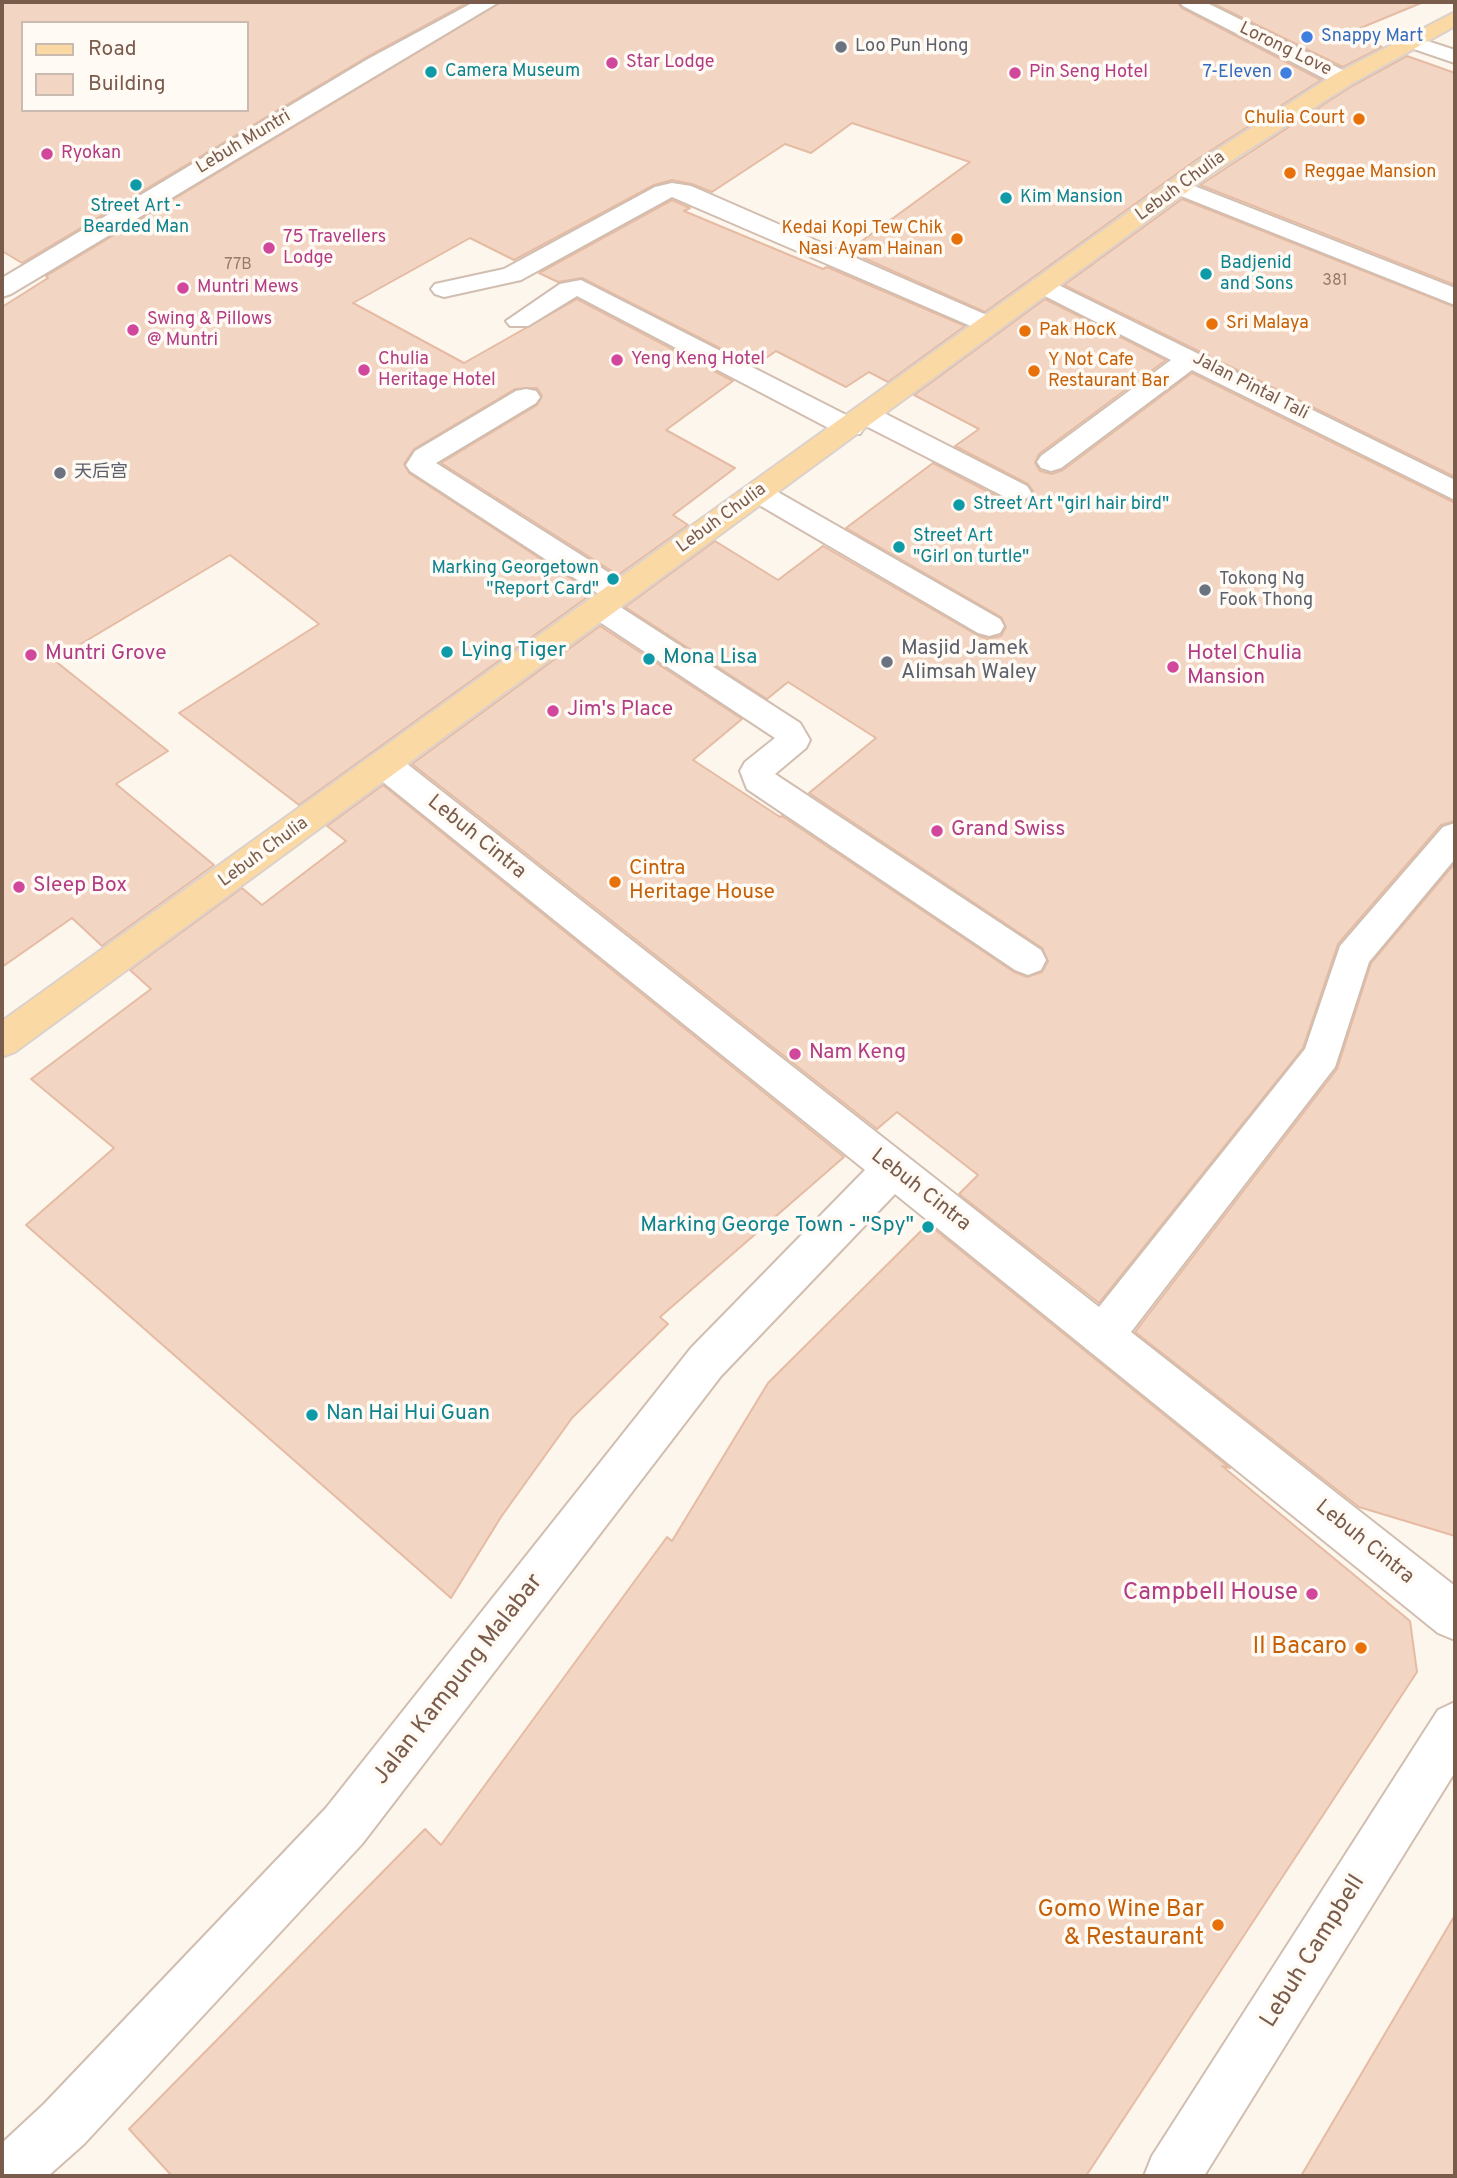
<!DOCTYPE html>
<html>
<head>
<meta charset="utf-8">
<style>
	body { margin:0 }
	#map { position:relative; width:1457px; height:2178px; overflow:hidden; background:#fdf6ec; font-family:Overpass,sans-serif }
	canvas { display:block }
	.frame { position:absolute; inset:0; border:4px solid #7a5c4d; pointer-events:none }
	.legend { position:absolute; left:21px; top:21px; width:228px; height:91px; box-sizing:border-box; background:#fffaf3; border:2px solid #cabbb1; margin:0; padding:9px 12px; list-style:none; font-size:21px; color:#7a5c4d }
	.legend li { display:flex; align-items:center; gap:14px; height:35px }
	.legend b { width:35px; border:2px solid #cabbb1 }
</style>
</head>
<body>
<div id="map">
<canvas width="1457" height="2178"></canvas>
<div class="frame"></div>
<ul class="legend">
<li><b style="height:9px;background:#fbd9a5"></b>Road</li>
<li><b style="height:19px;background:#f3d5c3"></b>Building</li>
</ul>
</div>
<script>
const ctx = document.querySelector('canvas').getContext('2d');
ctx.lineJoin = 'round';
function paint(path, color) {
  ctx.fillStyle = color;
  ctx.fill(path, 'evenodd');
}
function shape(rows) {
  const path = new Path2D();
  for (const r of rows) {
    path.moveTo(r[0], r[1]);
    for (let i = 2; i < r.length; i += 2) path.lineTo(r[i], r[i + 1]);
  }
  return path;
}
function trace(path, color, width, dash) {
  ctx.strokeStyle = color;
  ctx.lineWidth = width;
  ctx.lineCap = dash ? 'butt' : 'round';
  ctx.setLineDash(dash || []);
  ctx.stroke(path);
}
function label(font, color, halo, rows, align = 'center') {
  ctx.font = font + ' Overpass,"Noto Sans SC",sans-serif';
  ctx.lineWidth = 7;
  ctx.setLineDash([]);
  ctx.textBaseline = 'middle';
  ctx.strokeStyle = halo;
  ctx.fillStyle = color;
  for (const [text, x, y, turn = 0] of rows) {
    ctx.save();
    ctx.translate(x, y);
    ctx.rotate((+turn || 0) * Math.PI / 180);
    ctx.textAlign = isNaN(turn) ? turn : align;
    if (halo) ctx.strokeText(text, 0, 0);
    ctx.fillText(text, 0, 0);
    ctx.restore();
  }
}
const building = shape([
	[2,2,469,2,367,57,22,263,2,251,2,2],
	[23,23,247,23,247,110,23,110,23,23],
	[501,2,1177,2,1182,8,1321,80,1196,160,985,312,848,251,970,162,852,123,811,153,785,144,712,192,692,184,672,180,654,185,514,260,470,238,353,303,464,363,577,299,733,381,666,430,735,468,673,515,688,525,618,575,441,463,537,405,542,396,537,388,515,389,414,449,404,464,409,473,593,593,299,805,179,713,319,624,230,555,54,660,168,751,116,784,214,865,102,946,72,918,2,967,2,307,48,278,46,276,501,2],
	[1210,2,1421,2,1421,3,1346,34,1382,47,1343,67,1210,2],
	[1407,56,1455,73,1455,285,1200,185,1352,86,1407,56],
	[1182,199,1455,307,1455,477,1064,285,1182,199],
	[672,200,690,208,684,211,823,269,827,267,965,326,888,382,869,372,846,387,776,351,755,366,582,278,558,282,539,273,672,200],
	[1045,299,1166,360,1039,454,1035,463,1040,471,1052,474,1063,470,1192,373,1455,503,1455,821,1441,825,1338,944,1303,1048,1099,1303,959,1194,978,1175,897,1112,877,1129,412,764,600,626,742,719,693,760,780,817,782,816,1014,972,1027,977,1042,972,1048,961,1042,948,809,793,876,738,788,682,767,699,625,607,715,541,778,580,823,546,977,635,988,639,1001,636,1006,627,1001,617,846,528,933,463,1006,501,1018,504,1029,499,1033,491,1028,484,955,446,979,429,914,395,1045,299],
	[383,785,844,1157,660,1317,668,1324,572,1418,501,1517,451,1598,26,1225,114,1148,31,1079,151,989,130,970,242,888,262,905,346,841,327,826,383,785],
	[1455,863,1455,1536,1359,1507,1135,1332,1337,1069,1371,963,1455,863],
	[928,1224,1230,1468,1222,1466,1410,1621,1417,1672,1086,2176,172,2176,129,2129,425,1829,441,1845,667,1537,672,1541,768,1383,928,1224],
	[1455,1915,1455,2176,1301,2176,1455,1915]
]);
paint(building, '#f3d5c3');
trace(building, '#e6bba3', 2);
const minor = shape([
	[474,2,499,2,11,294,2,297,2,278,368,59,474,2],
	[1180,2,1205,2,1351,74,1354,79,1343,86,1335,84,1183,6,1180,2],
	[1409,35,1455,50,1455,63,1402,45,1398,41,1409,35],
	[1179,180,1455,288,1455,305,1171,192,1167,187,1171,182,1179,180],
	[672,183,691,186,998,320,1002,325,998,330,980,330,672,197,521,280,444,297,435,294,431,289,435,284,504,269,655,187,672,183],
	[1044,278,1455,480,1455,500,1192,370,1061,468,1051,471,1041,468,1037,462,1041,456,1171,360,1035,291,1031,286,1035,281,1044,278],
	[581,280,858,421,854,416,858,410,878,410,1027,486,1031,492,1027,498,1017,501,1007,498,860,423,864,428,860,434,840,434,577,296,528,326,510,326,506,321,560,284,581,280],
	[526,389,536,391,540,397,536,403,436,463,630,586,634,593,630,600,619,603,611,601,800,723,810,740,806,748,775,774,1041,950,1046,960,1041,970,1028,975,1015,970,747,789,740,771,745,762,775,738,589,615,585,608,589,601,600,598,608,600,410,471,406,465,415,451,516,391,526,389],
	[759,484,769,487,1000,619,1004,626,1000,633,989,636,978,633,749,499,745,493,749,487,759,484],
	[385,753,397,756,1099,1307,1305,1049,1340,946,1443,827,1455,823,1455,859,1369,962,1335,1067,1131,1332,1455,1586,1455,1640,1438,1633,895,1194,721,1376,362,1844,84,2144,48,2176,2,2176,2,2143,44,2104,326,1808,691,1348,865,1170,373,774,368,765,373,756,385,753],
	[1455,1702,1455,1772,1204,2176,1144,2176,1152,2156,1438,1710,1455,1702]
]);
const major = shape([
	[1455,12,1455,26,1351,84,1214,172,15,1052,2,1057,2,1021,1198,162,1335,74,1455,12]
]);
trace(minor, '#d1beb0', 4);
trace(major, '#dad1cd', 4);
paint(minor, '#fff');
paint(major, '#fbd9a5');
for (const [x, y, r, color] of [
	[1307,37,7,"#3f7fe0"],
	[841,47,7,"#6b7280"],
	[612,63,7,"#d1479c"],
	[431,72,7,"#0f9aa8"],
	[1015,73,7,"#d1479c"],
	[1286,73,7,"#3f7fe0"],
	[1359,119,7,"#e8710a"],
	[47,154,7,"#d1479c"],
	[1290,173,7,"#e8710a"],
	[136,185,7,"#0f9aa8"],
	[1006,198,7,"#0f9aa8"],
	[957,239,7,"#e8710a"],
	[269,248,7,"#d1479c"],
	[1206,274,7,"#0f9aa8"],
	[183,288,7,"#d1479c"],
	[1212,324,7,"#e8710a"],
	[133,330,7,"#d1479c"],
	[1025,331,7,"#e8710a"],
	[617,360,7,"#d1479c"],
	[364,370,7,"#d1479c"],
	[1034,371,7,"#e8710a"],
	[60,473,7,"#6b7280"],
	[959,505,7,"#0f9aa8"],
	[899,547,7,"#0f9aa8"],
	[613,579,7,"#0f9aa8"],
	[1205,590,7,"#6b7280"],
	[447,652,7,"#0f9aa8"],
	[31,655,7,"#d1479c"],
	[649,659,7,"#0f9aa8"],
	[887,662,7,"#6b7280"],
	[1173,667,7,"#d1479c"],
	[553,711,7,"#d1479c"],
	[937,831,7,"#d1479c"],
	[615,882,7,"#e8710a"],
	[19,887,7,"#d1479c"],
	[795,1054,7,"#d1479c"],
	[928,1227,7,"#0f9aa8"],
	[312,1415,7,"#0f9aa8"],
	[1312,1594,7,"#d1479c"],
	[1361,1648,7,"#e8710a"],
	[1218,1925,7,"#e8710a"]
]) {
  const dot = new Path2D();
  dot.arc(x, y, r, 0, 2 * Math.PI);
  ctx.fillStyle = color;
  ctx.fill(dot);
  trace(dot, '#fffaf3', 2.5);
}
label('16px', '#987a6a', null, [
	["77B",238,266],
	["381",1335,282]
]);
label('18px', '#366cbe', '#fffaf3', [
	["Snappy Mart",1321,37],
	["7-Eleven",1272,73,"right"]
], 'left');
label('18px', '#5b616d', '#fffaf3', [
	["Loo Pun Hong",855,47],
	["天后宫",74,473],
	["Tokong Ng",1219,580],
	["Fook Thong",1219,601]
], 'left');
label('18px', '#7a5c4d', '#fffaf3', [
	["Lorong Love",1285,50,26],
	["Lebuh Muntri",244,143,-31],
	["Lebuh Chulia",1181,187,-36],
	["Jalan Pintal Tali",1250,387,27],
	["Lebuh Chulia",722,519,-36],
	["Lebuh Chulia",264,853,-36]
]);
label('18px', '#b23c85', '#fffaf3', [
	["Star Lodge",626,63],
	["Pin Seng Hotel",1029,73],
	["Ryokan",61,154],
	["75 Travellers",283,238],
	["Lodge",283,259],
	["Muntri Mews",197,288],
	["Swing & Pillows",147,320],
	["@ Muntri",147,341],
	["Chulia",378,360],
	["Heritage Hotel",378,381],
	["Yeng Keng Hotel",631,360]
], 'left');
label('18px', '#0d838f', '#fffaf3', [
	["Camera Museum",445,72],
	["Kim Mansion",1020,198],
	["Street Art -",136,207,"center"],
	["Bearded Man",136,228,"center"],
	["Badjenid",1220,264],
	["and Sons",1220,285],
	["Street Art \"girl hair bird\"",973,505],
	["Street Art",913,537],
	["\"Girl on turtle\"",913,558],
	["Marking Georgetown",599,569,"right"],
	["\"Report Card\"",599,590,"right"]
], 'left');
label('18px', '#c56008', '#fffaf3', [
	["Chulia Court",1345,119,"right"],
	["Reggae Mansion",1304,173],
	["Kedai Kopi Tew Chik",943,229,"right"],
	["Nasi Ayam Hainan",943,250,"right"],
	["Sri Malaya",1226,324],
	["Pak HocK",1039,331],
	["Y Not Cafe",1048,361],
	["Restaurant Bar",1048,382]
], 'left');
label('21px', '#5b616d', '#fffaf3', [
	["Masjid Jamek",901,650],
	["Alimsah Waley",901,674]
], 'left');
label('21px', '#0d838f', '#fffaf3', [
	["Lying Tiger",461,652],
	["Mona Lisa",663,659],
	["Marking George Town - \"Spy\"",914,1227,"right"],
	["Nan Hai Hui Guan",326,1415]
], 'left');
label('21px', '#b23c85', '#fffaf3', [
	["Muntri Grove",45,655],
	["Hotel Chulia",1187,655],
	["Mansion",1187,679],
	["Jim's Place",567,711],
	["Grand Swiss",951,831],
	["Sleep Box",33,887],
	["Nam Keng",809,1054]
], 'left');
label('21px', '#7a5c4d', '#fffaf3', [
	["Lebuh Cintra",476,838,39],
	["Lebuh Cintra",920,1191,38],
	["Lebuh Cintra",1364,1543,39]
]);
label('21px', '#c56008', '#fffaf3', [
	["Cintra",629,870],
	["Heritage House",629,894]
], 'left');
label('24px', '#b23c85', '#fffaf3', [
	["Campbell House",1298,1594]
], 'right');
label('24px', '#c56008', '#fffaf3', [
	["Il Bacaro",1347,1648],
	["Gomo Wine Bar",1204,1911],
	["& Restaurant",1204,1939]
], 'right');
label('24px', '#7a5c4d', '#fffaf3', [
	["Jalan Kampung Malabar",459,1680,-52],
	["Lebuh Campbell",1314,1952,-58]
]);
</script>
</body>
</html>
